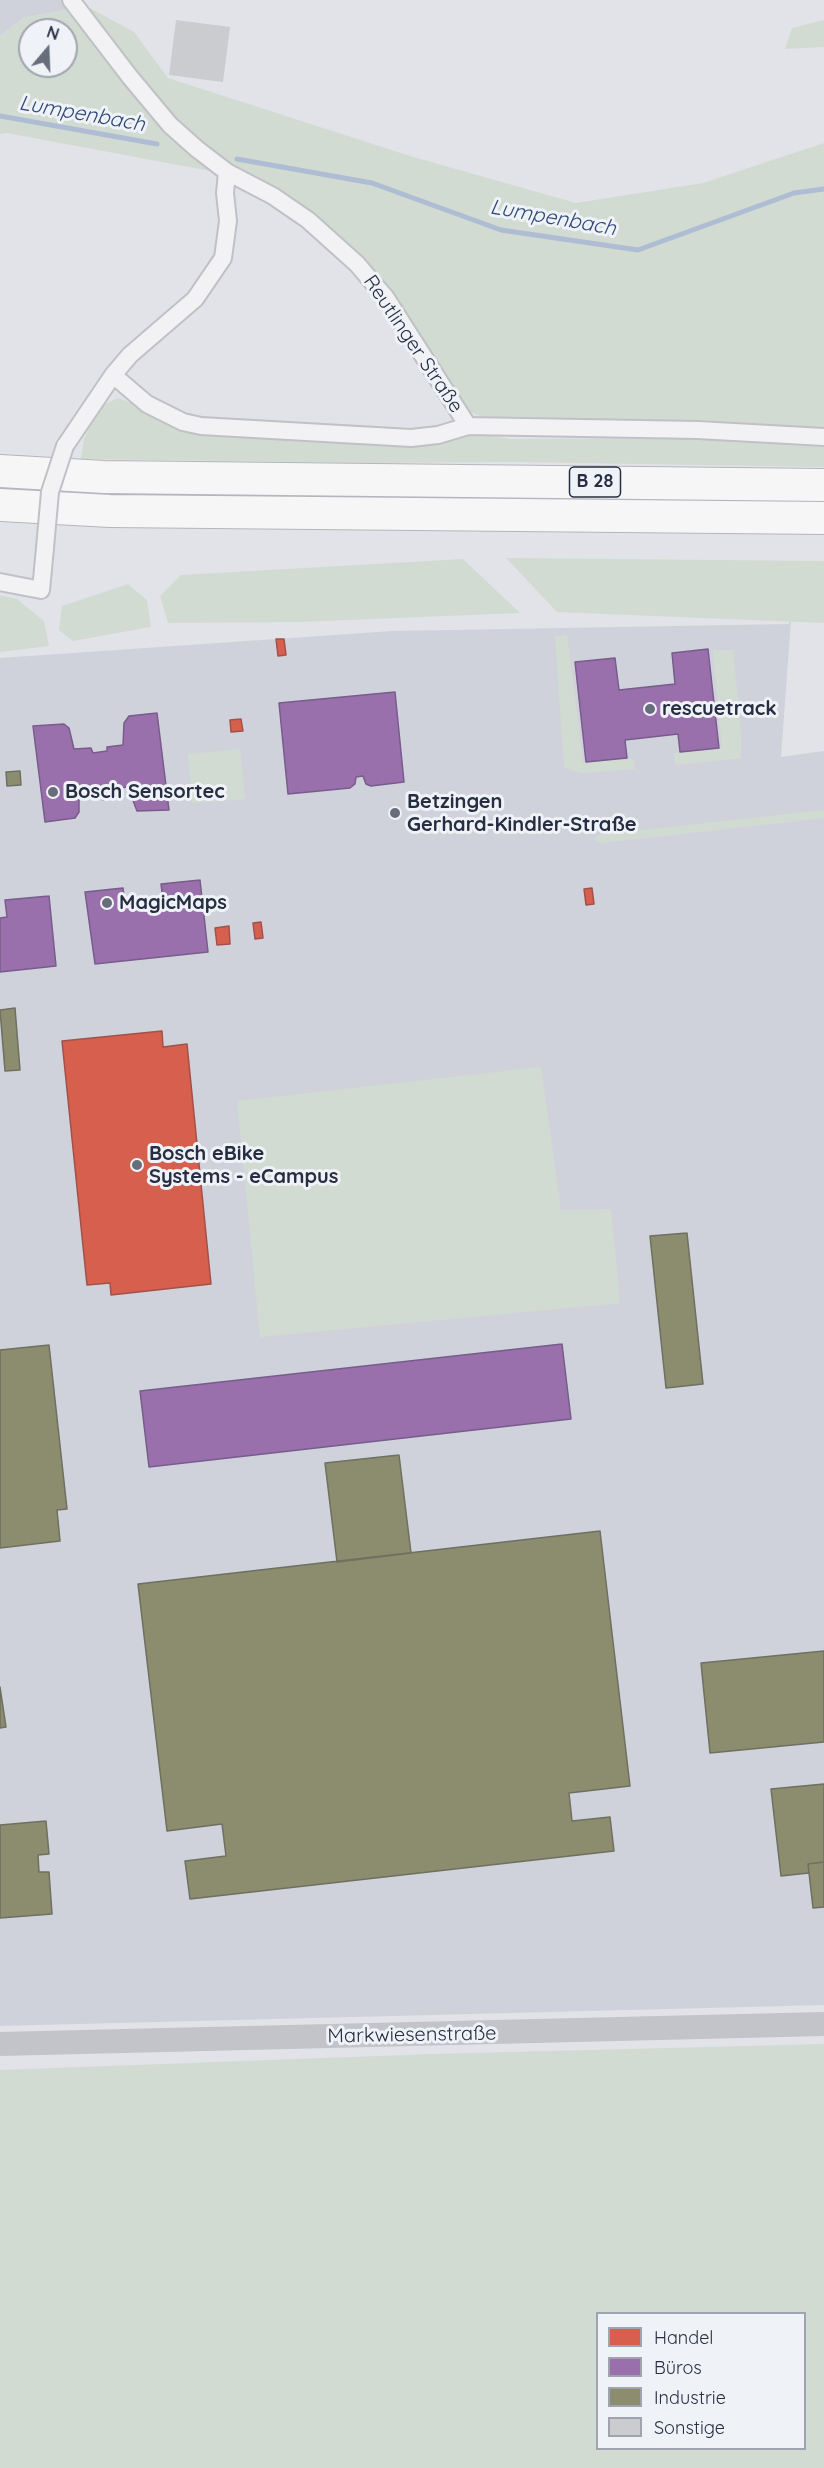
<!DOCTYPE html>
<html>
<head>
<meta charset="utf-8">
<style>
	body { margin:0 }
	#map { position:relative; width:824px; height:2468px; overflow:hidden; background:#e2e3e8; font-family:Quicksand,sans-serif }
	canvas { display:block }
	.legend { position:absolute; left:596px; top:2312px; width:210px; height:138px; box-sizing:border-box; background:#eff2f7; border:2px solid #9fa4af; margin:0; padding:8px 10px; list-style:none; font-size:18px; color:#272e42 }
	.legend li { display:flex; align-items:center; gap:12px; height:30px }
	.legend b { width:30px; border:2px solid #9fa4af }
	.north { position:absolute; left:18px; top:18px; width:60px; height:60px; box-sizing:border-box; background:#eff2f7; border:2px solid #9fa4af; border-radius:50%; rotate:19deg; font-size:16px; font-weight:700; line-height:24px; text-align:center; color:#272e42 }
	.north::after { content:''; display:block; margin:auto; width:21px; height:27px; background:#686d7c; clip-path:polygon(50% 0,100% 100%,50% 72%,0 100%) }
</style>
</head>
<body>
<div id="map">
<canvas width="824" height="2468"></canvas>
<ul class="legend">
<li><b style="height:16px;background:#d6604d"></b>Handel</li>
<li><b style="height:16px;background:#9970ab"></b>Büros</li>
<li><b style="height:16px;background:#8c8c6e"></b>Industrie</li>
<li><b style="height:16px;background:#caccd0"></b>Sonstige</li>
</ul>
<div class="north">N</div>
</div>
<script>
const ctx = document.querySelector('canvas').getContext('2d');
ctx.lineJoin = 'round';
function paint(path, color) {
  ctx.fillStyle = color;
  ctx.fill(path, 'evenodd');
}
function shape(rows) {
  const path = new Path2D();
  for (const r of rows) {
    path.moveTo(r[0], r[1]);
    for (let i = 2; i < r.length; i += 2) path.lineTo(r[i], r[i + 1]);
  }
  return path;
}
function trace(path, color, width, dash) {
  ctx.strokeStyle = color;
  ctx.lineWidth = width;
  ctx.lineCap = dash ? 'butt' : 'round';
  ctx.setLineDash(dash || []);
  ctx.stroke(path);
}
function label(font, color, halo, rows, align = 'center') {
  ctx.font = font + ' Quicksand,sans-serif';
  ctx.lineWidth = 6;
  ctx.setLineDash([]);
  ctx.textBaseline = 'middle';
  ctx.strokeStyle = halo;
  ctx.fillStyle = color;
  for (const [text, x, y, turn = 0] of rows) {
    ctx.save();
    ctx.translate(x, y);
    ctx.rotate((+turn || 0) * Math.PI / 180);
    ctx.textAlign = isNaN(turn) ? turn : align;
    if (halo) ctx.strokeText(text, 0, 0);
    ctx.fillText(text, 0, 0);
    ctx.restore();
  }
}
paint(shape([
	[0,0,63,0,70,9,24,18,0,36],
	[791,620,781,757,824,751,824,2005,0,2026,0,658,392,631,788,624]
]), '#d0d2db');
paint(shape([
	[86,6,134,32,168,78,410,156,576,203,703,183,824,143,824,429,698,420,498,423,470,412,392,298,284,194,210,171,7,133,0,134,0,36,24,18],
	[30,30,66,30,66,66,30,66],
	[824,20,824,47,785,49,792,28],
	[118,398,134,404,162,421,180,429,412,444,442,443,461,438,472,433,511,439,698,438,824,445,824,467,513,462,368,463,81,459,84,439,92,421,105,404],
	[506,558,824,561,824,623,557,612],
	[463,559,520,613,299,622,168,623,160,596,181,575],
	[128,584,147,600,151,627,73,641,59,630,62,606],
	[0,595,17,599,44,621,49,646,0,652],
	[567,635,583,763,633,758,635,769,582,773,570,770,564,767,555,636],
	[713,650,733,650,741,732,741,758,675,765,674,753,722,749],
	[240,749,245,799,192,803,188,754],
	[824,810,824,818,602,843,593,839,598,835],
	[541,1067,561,1210,611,1209,620,1303,260,1337,237,1101],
	[824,2044,824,2468,0,2468,0,2070,432,2054],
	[598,2314,804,2314,804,2448,598,2448]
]), '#d1dbd2');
const shops = shape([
	[276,639,284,639,286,655,278,656,276,639],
	[241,719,243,731,231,732,230,720,241,719],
	[592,888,594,904,586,905,584,889,592,888],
	[261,922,263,938,255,939,253,923,261,922],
	[229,926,230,944,217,945,215,928,229,926],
	[162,1031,163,1047,187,1044,211,1284,111,1295,110,1283,87,1285,62,1041,162,1031]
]);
paint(shops, '#d6604d');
trace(shops, '#a2514a', 1.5);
const offices = shape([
	[708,649,719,748,680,752,678,734,625,740,627,758,586,762,575,662,615,658,619,690,675,684,672,653,708,649],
	[395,692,404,782,371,786,366,784,363,776,356,777,355,784,350,788,288,794,279,703,395,692],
	[157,713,169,810,137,811,128,787,119,788,118,793,109,795,108,799,103,800,100,796,90,796,88,791,79,792,79,812,75,818,45,822,33,726,64,724,69,728,74,749,91,748,93,753,107,751,107,747,123,745,124,723,129,716,157,713],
	[200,880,208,952,95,964,85,892,123,888,125,904,163,900,161,884,200,880],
	[49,896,56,966,0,972,0,918,7,917,5,900,49,896],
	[562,1344,571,1419,149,1467,140,1391,562,1344]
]);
paint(offices, '#9970ab');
trace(offices, '#775c8c', 1.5);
const industry = shape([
	[20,771,21,785,7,786,6,772,20,771],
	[15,1008,20,1070,5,1071,0,1010,15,1008],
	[687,1233,703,1384,666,1388,650,1236,687,1233],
	[49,1345,67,1509,57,1510,60,1541,0,1548,0,1350,49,1345],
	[399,1455,411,1553,337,1562,325,1463,399,1455],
	[600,1531,630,1786,569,1793,572,1821,610,1817,614,1851,190,1899,185,1861,226,1856,222,1824,167,1831,138,1584,600,1531],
	[824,1651,824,1742,710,1753,701,1663,824,1651],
	[0,1687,6,1727,0,1728,0,1687],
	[824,1784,824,1862,808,1864,809,1873,781,1876,771,1789,824,1784],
	[46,1821,49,1854,38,1855,39,1872,49,1872,52,1914,0,1918,0,1825,46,1821],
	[824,1862,824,1907,813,1908,808,1864,824,1862]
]);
paint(industry, '#8c8c6e');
trace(industry, '#6e7061', 1.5);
trace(shape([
	[0,116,157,144],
	[237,159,372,183,501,230,638,250,794,193,824,189]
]), '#aebcd4', 5);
paint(shape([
	[176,20,230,27,223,82,169,75]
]), '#caccd0');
const street = shape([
	[71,0,130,77,170,125,197,149,227,172,273,196,308,220,357,264,386,298,468,426],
	[113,375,147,404,183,422,201,426,411,438,438,435,468,426,698,430,824,437],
	[65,446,113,375,130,355,195,299,223,258,228,221,225,193,227,172],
	[0,582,41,590,45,548]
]);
const highway = shape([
	[0,471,104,477,824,485],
	[0,505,110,511,824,518]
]);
trace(street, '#c0c1c6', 20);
trace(highway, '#b4b6bc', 34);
trace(street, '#f2f2f4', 16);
trace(shape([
	[0,2044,824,2024]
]), '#c3c4ca', 24);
trace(highway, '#f6f6f7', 32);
const streetBridge = shape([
	[45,548,50,492,65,446]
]);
trace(streetBridge, '#c0c1c6', 20, []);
trace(streetBridge, '#f2f2f4', 16);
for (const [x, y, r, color] of [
	[650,709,6,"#686d7c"],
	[53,792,6,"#686d7c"],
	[395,813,6,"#686d7c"],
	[107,903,6,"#686d7c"],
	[137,1165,6,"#686d7c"]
]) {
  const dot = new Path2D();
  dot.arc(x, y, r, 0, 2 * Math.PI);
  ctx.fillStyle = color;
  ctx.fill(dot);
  trace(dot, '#eff2f7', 2);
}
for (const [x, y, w] of [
	[595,482,51]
]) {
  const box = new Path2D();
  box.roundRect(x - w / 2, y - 15, w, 30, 4.5);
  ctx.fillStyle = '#eff2f7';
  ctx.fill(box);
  trace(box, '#272e42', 1.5);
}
label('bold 18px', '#272e42', null, [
	["B 28",595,482]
]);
label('20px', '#272e42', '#eff2f7', [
	["Reutlinger Straße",413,344,56],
	["Markwiesenstraße",412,2035,-1]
]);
label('bold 20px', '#272e42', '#eff2f7', [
	["rescuetrack",662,709],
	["Bosch Sensortec",65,792],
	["Betzingen",407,802],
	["Gerhard-Kindler-Straße",407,825],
	["MagicMaps",119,903],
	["Bosch eBike",149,1154],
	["Systems - eCampus",149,1177]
], 'left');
label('italic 21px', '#2f4778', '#eff2f7', [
	["Lumpenbach",82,114,10],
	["Lumpenbach",553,218,10]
]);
</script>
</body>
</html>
